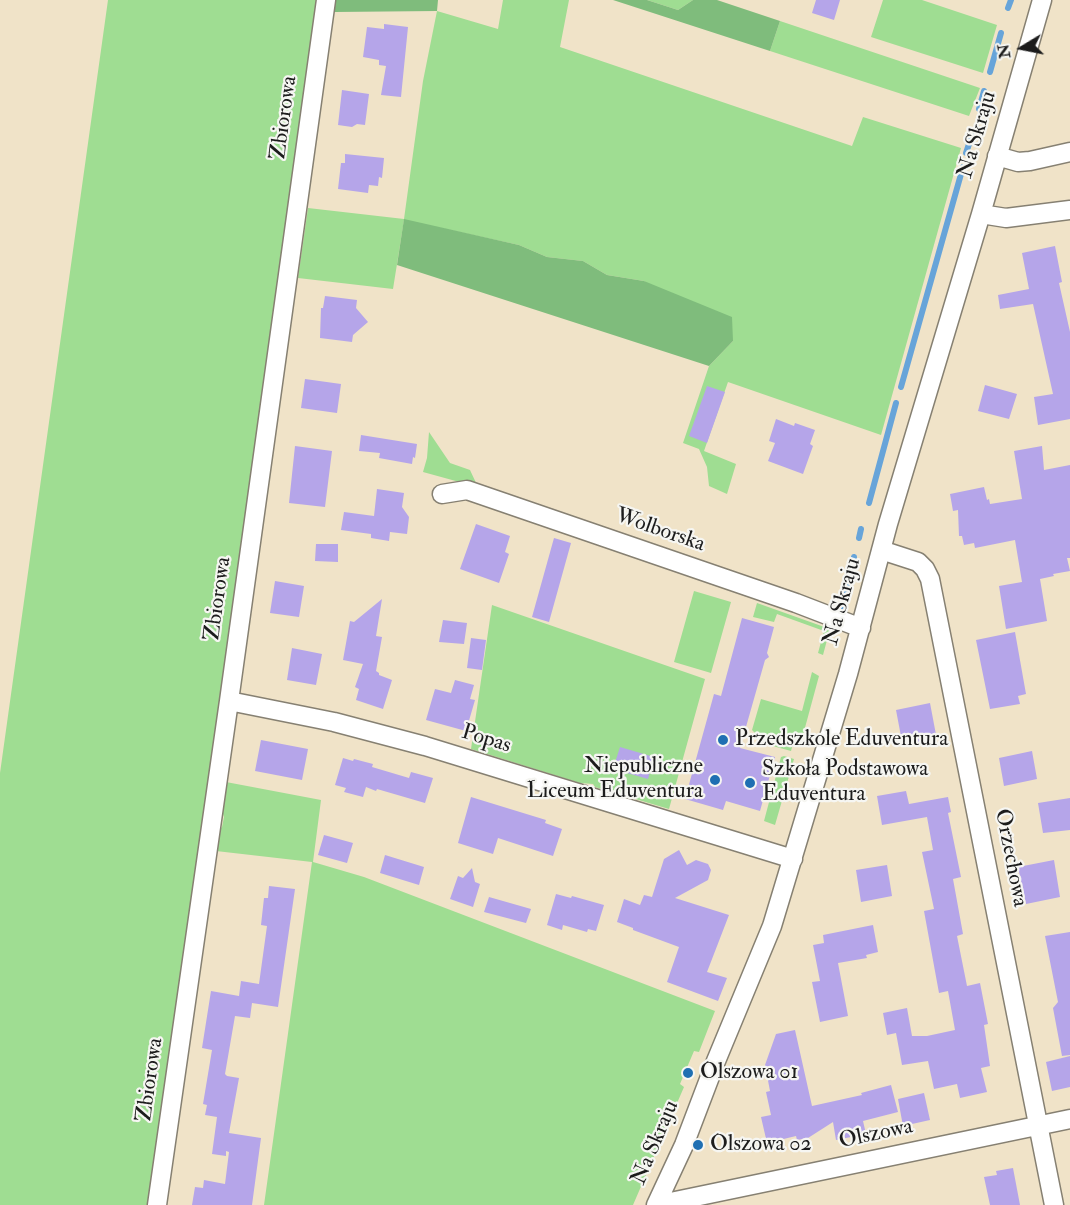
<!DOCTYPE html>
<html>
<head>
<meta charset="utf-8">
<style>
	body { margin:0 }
	#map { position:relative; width:1070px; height:1205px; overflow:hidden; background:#f0e3c8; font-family:"IM FELL Double Pica",serif }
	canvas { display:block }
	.north { position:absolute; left:992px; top:18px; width:60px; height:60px; -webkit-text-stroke:4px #f6f6f2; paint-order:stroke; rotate:260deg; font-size:16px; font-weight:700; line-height:24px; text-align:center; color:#1c1c1c }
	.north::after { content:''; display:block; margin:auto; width:21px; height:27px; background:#1c1c1c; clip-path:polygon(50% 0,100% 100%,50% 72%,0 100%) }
</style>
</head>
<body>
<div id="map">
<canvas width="1070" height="1205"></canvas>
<div class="north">N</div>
</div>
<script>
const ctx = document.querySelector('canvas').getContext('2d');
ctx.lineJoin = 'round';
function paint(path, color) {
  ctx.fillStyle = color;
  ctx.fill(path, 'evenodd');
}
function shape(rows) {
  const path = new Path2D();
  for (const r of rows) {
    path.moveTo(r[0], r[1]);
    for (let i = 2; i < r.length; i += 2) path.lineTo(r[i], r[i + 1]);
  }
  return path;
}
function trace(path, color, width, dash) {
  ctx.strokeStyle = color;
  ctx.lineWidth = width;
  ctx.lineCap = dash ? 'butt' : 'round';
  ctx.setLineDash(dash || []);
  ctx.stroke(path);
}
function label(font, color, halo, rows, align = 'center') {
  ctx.font = font + ' "IM FELL Double Pica",serif';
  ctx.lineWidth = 4.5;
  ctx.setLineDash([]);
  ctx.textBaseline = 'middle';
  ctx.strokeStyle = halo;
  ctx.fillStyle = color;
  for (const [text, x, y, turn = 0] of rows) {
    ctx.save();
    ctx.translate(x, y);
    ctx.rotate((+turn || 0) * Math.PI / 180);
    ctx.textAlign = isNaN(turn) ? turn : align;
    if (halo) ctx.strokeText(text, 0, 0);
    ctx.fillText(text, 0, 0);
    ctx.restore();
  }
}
paint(shape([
	[108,0,320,0,148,1205,0,1205,0,773],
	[503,0,569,0,560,47,852,146,863,117,961,148,881,435,728,382,704,451,736,464,727,494,709,486,707,467,699,449,683,443,709,366,733,341,644,281,607,275,583,261,547,257,519,245,404,220,393,289,298,278,308,208,404,219,423,81,437,11,498,29],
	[647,0,693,0,678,10],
	[883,0,922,0,997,25,983,73,871,37],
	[780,21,980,88,969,116,770,51],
	[429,432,450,463,470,470,477,485,463,483,423,472,427,458],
	[694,591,731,602,711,673,674,662],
	[757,603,830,629,823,655,818,653,824,631,777,614,774,622,753,617],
	[492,605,705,679,669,809,595,787,593,784,580,783,471,749],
	[812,672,819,676,803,735,796,732,791,751,758,742,757,735,752,730,761,699,802,711],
	[784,756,794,759,775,825,764,821,781,757],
	[226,782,321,800,313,862,364,877,715,1011,699,1052,694,1051,680,1084,684,1087,633,1205,264,1205,312,862,216,851,219,830,222,827,224,817,222,811]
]), '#9fdd92');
paint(shape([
	[336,0,438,0,437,11,334,12],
	[613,0,647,0,678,10,693,0,717,0,780,21,770,51],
	[404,219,519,245,547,257,583,261,607,275,644,281,732,317,733,341,709,366,397,265]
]), '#7fbc7c');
trace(shape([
	[1008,8,1011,0],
	[990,72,1001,33],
	[979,109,984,91],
	[966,153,972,135],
	[901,387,963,167],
	[869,503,896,403],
	[859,538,861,529],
	[842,606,854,557]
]), '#67a4d9', 6);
paint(shape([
	[816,0,840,0,834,20,812,13],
	[384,24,408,27,401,97,381,95,386,66,379,65,379,60,363,57,367,27,384,29],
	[342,90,369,94,365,125,357,124,352,127,338,125],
	[345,154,384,158,382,178,379,177,378,186,369,185,368,193,338,189,341,163,345,163],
	[1055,246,1062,282,1059,283,1070,332,1070,419,1038,425,1034,397,1053,394,1033,304,1000,309,998,295,1029,289,1022,253],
	[325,296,357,300,356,308,368,322,353,335,352,342,320,338,321,308,323,308],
	[305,379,341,384,337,413,301,408],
	[985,385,1017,394,1009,419,978,411],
	[707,386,725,392,707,443,689,436],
	[776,419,794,426,795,423,815,430,810,444,813,446,803,474,768,461,775,443,769,441],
	[361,435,417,444,415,458,413,457,412,464,379,458,380,453,359,451],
	[295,446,332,451,325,507,289,503],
	[1042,446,1044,470,1070,465,1070,558,1067,558,1070,571,1053,574,1054,576,1040,579,1047,621,1006,629,999,586,1022,582,1015,540,975,548,974,543,964,545,962,536,959,536,958,510,953,511,950,494,984,487,987,500,989,499,990,504,1022,499,1014,451],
	[377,489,404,493,402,507,409,517,407,534,390,532,389,541,371,538,371,534,341,530,344,512,374,516],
	[476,524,510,536,505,552,509,554,499,583,460,569],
	[554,538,571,543,549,622,532,617],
	[316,544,338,544,338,562,315,561],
	[275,581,304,586,299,617,270,613],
	[382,599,376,636,382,637,376,671,379,673,379,675,392,680,383,709,356,700,359,689,355,687,363,664,343,660,350,621,354,622],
	[742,618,774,627,767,653,769,657,765,660,740,748,775,757,760,811,726,801,723,810,685,799,714,694,721,696],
	[443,620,467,623,464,644,439,642],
	[1015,632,1026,694,1018,696,1020,704,990,709,976,640],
	[471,638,486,640,482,670,467,668],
	[292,648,322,654,316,685,287,680],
	[455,680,474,685,470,699,475,700,466,731,426,720,435,689,451,693],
	[930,703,937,740,903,747,896,710],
	[261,740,308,749,302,780,255,771],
	[620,747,654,757,648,779,613,769],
	[1032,751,1037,779,1004,786,999,758],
	[343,758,353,761,354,759,373,764,372,767,409,778,411,772,433,778,425,803,377,789,376,791,366,787,363,797,344,792,346,788,335,785],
	[906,791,909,804,948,797,951,812,948,813,961,877,953,879,963,934,957,936,967,986,980,983,988,1024,984,1025,990,1066,981,1068,987,1092,960,1098,957,1084,934,1089,928,1061,902,1065,896,1033,887,1035,883,1013,907,1008,912,1036,927,1036,955,1030,948,991,939,993,924,911,934,909,922,852,933,850,927,817,882,825,877,796],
	[471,797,546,820,545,823,562,829,553,856,498,838,493,854,458,843],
	[1070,798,1070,830,1043,833,1038,803],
	[324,835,353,843,347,863,318,855],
	[679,850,687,865,696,860,708,864,711,870,708,880,675,898,729,915,707,972,727,978,718,1001,667,982,679,947,633,930,633,928,617,922,624,899,640,905,644,895,652,897,664,859],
	[385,855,424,867,419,885,380,873],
	[1054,860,1060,897,1026,904,1018,867],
	[887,865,892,896,861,902,856,870],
	[472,868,475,882,480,884,473,907,450,899,458,876,463,878],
	[269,886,295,889,278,1007,252,1003,250,1018,235,1016,225,1074,227,1076,239,1078,229,1133,261,1138,252,1205,192,1205,195,1187,203,1188,204,1180,225,1184,229,1152,226,1151,226,1156,212,1154,217,1117,205,1115,207,1105,203,1104,212,1050,202,1048,211,991,239,996,241,981,259,984,267,926,261,925,264,898,268,898],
	[556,894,571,898,572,896,604,905,596,931,588,929,587,932,563,925,562,930,547,925],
	[489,897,531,909,526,923,484,912],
	[873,925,878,952,866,955,867,958,838,963,848,1016,820,1022,812,982,820,981,813,945,824,943,823,935],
	[1070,932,1070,1055,1062,1056,1053,1008,1058,1002,1045,936],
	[795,1030,812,1106,862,1095,861,1093,891,1085,898,1112,863,1121,866,1134,836,1140,833,1122,808,1138,797,1140,796,1136,767,1143,761,1117,771,1115,766,1092,770,1091,765,1065,776,1034],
	[1070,1056,1070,1087,1052,1091,1046,1062],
	[924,1093,930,1120,903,1126,898,1099],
	[1013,1168,1020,1205,990,1205,984,1177,997,1175,996,1171]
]), '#b5a5e9');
const street = shape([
	[997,156,1018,162,1030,161,1070,152],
	[981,214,1006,218,1070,210],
	[442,494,467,490,796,603,861,628],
	[881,550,918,562,925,569,930,579,1054,1205],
	[229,701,334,722,425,746,793,859],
	[157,1205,229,701,326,0],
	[656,1205,684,1145,716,1061,772,926,848,674,888,524,981,214,1042,0],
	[656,1205,1070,1119]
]);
trace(street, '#868072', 21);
trace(street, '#fff', 18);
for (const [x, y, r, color] of [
	[723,740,6,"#1f6fb2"],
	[715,780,6,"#1f6fb2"],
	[750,783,6,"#1f6fb2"],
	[688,1073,6,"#1f6fb2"],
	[698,1145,6,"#1f6fb2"]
]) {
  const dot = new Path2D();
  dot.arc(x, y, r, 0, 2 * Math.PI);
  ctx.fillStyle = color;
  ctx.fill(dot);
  trace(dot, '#f6f6f2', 2);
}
label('22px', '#1c1c1c', '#f6f6f2', [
	["Zbiorowa",285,118,-82],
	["Na Skraju",978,135,-74],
	["Wolborska",660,531,19],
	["Zbiorowa",219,599,-82],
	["Na Skraju",843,602,-75],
	["Popas",486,740,17],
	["Orzechowa",1010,858,79],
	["Zbiorowa",151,1080,-82],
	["Olszowa",876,1135,-12],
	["Na Skraju",656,1143,-67]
]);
label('22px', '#1c1c1c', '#f6f6f2', [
	["Przedszkole Eduventura",735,740],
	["Niepubliczne",703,767,"right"],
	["Liceum Eduventura",703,792,"right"],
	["Szkoła Podstawowa",762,770],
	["Eduventura",762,795],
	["Olszowa 01",700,1073],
	["Olszowa 02",710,1145]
], 'left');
</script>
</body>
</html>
